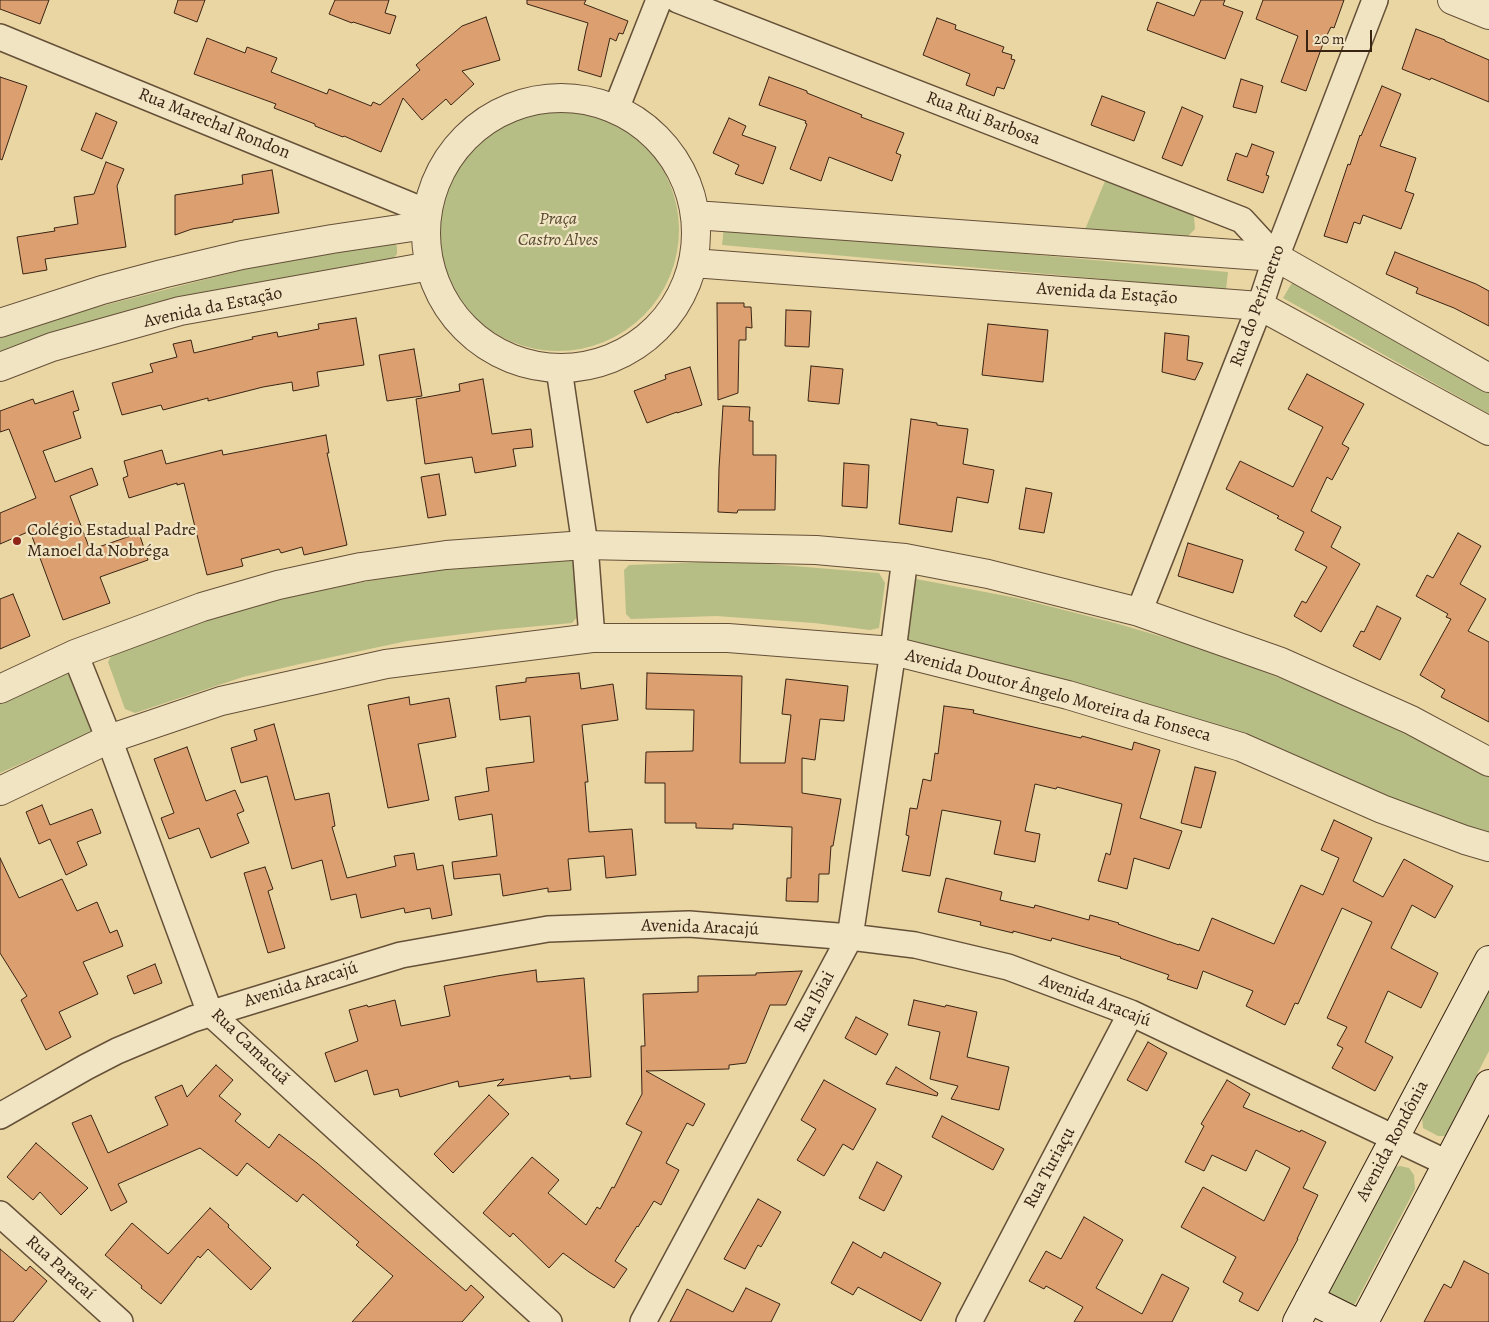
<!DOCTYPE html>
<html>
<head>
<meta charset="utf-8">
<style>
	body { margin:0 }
	#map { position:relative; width:1489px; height:1322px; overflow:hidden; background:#ead6a3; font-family:Alegreya,serif }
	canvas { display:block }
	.scale { position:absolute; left:1306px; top:30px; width:66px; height:22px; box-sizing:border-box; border:2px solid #392414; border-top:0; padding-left:6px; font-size:15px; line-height:18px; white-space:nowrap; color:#392414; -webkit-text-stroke:4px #f1e4c3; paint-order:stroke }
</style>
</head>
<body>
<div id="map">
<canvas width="1489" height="1322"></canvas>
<div class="scale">20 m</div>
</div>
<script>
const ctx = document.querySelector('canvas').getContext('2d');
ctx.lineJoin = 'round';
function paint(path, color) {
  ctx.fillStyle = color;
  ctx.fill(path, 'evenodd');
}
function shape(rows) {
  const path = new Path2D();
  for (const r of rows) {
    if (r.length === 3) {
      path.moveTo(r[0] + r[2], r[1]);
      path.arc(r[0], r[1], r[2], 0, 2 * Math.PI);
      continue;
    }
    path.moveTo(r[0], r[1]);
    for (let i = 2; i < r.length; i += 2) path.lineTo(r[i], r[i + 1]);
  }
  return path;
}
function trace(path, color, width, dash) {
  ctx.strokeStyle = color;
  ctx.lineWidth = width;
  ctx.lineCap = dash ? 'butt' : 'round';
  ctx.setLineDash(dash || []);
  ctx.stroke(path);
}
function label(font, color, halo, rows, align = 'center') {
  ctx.font = font + ' Alegreya,serif';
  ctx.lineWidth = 4.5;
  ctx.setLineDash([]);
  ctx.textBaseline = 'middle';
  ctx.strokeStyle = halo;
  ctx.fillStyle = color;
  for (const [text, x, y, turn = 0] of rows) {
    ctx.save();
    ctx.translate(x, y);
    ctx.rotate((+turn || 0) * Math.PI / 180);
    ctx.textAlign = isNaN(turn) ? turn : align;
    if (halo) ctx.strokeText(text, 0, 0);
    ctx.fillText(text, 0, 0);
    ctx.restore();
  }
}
paint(shape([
	[558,230,121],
	[1105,181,1183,206,1194,217,1195,229,1188,236,1084,232],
	[724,227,1228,272,1226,290,722,245],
	[390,241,395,243,397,247,397,254,394,258,250,286,0,357,0,338,82,311,246,269],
	[1293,281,1489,392,1489,414,1283,298],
	[566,555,574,563,578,616,572,623,495,630,407,641,304,663,243,677,135,713,125,709,108,662,114,651,225,614,290,596,395,576,485,563],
	[707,562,757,563,879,573,885,583,879,628,870,630,814,623,716,616,631,619,626,614,624,570,629,565],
	[916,579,1017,598,1115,623,1211,651,1300,686,1367,716,1446,753,1489,776,1489,837,1441,821,1396,799,1183,716,1102,690,1002,667,906,647],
	[69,668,94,729,87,734,0,773,0,700],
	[1489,986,1489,1051,1445,1136,1438,1136,1423,1128,1422,1117],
	[1400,1166,1409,1168,1414,1175,1415,1189,1355,1304,1349,1307,1325,1293,1390,1168]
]), '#b6be86');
const building = shape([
	[0,0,49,0,40,24,0,9,0,0],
	[178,0,205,0,197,22,174,13,178,0],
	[335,0,389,0,385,13,396,16,390,34,353,22,352,23,329,14,335,0],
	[527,0,586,0,584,4,628,21,623,34,619,33,616,41,610,38,601,77,578,70,586,30,588,23,527,4,527,0],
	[1201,0,1225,0,1223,5,1243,12,1225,59,1147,30,1157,2,1194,16,1201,0],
	[1263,0,1344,0,1334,28,1331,27,1324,41,1306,91,1281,82,1298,36,1256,19,1263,0],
	[486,17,500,60,462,71,474,84,451,105,446,99,422,120,403,98,381,152,344,136,343,137,315,126,315,124,274,108,276,104,194,74,207,38,245,53,247,47,277,58,271,72,327,94,329,89,371,106,373,102,380,105,420,70,416,65,462,26,486,17],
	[937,18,956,25,955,29,1004,47,1002,52,1012,55,1011,59,1015,60,1004,89,997,87,994,96,966,85,970,74,923,55,937,18],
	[1416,29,1445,40,1445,41,1489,60,1489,102,1431,78,1430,80,1402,69,1416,29],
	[0,77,27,86,2,160,0,159,0,77],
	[769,77,807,91,807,93,862,115,861,117,904,133,896,153,901,155,892,181,829,157,821,181,790,169,807,124,805,123,806,121,759,105,769,77],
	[1241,79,1263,86,1256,113,1233,107,1241,79],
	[1382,86,1401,94,1380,146,1416,158,1405,191,1414,194,1401,229,1363,215,1360,224,1354,222,1347,243,1324,236,1348,164,1350,165,1360,135,1361,136,1382,86],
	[1102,96,1145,112,1134,141,1091,125,1102,96],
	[1182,107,1203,116,1182,166,1162,158,1182,107],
	[96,113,117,122,102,159,81,150,96,113],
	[729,118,746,126,742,135,776,147,763,184,735,174,739,165,713,153,729,118],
	[1252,144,1274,152,1266,175,1269,176,1263,193,1227,180,1236,153,1247,157,1252,144],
	[106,162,124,169,117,186,126,247,45,259,47,270,23,274,17,237,55,231,54,228,78,224,74,197,94,194,106,162],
	[272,170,279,213,233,220,233,222,192,229,175,235,175,195,243,184,242,175,272,170],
	[1395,252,1476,284,1489,291,1489,326,1454,308,1416,293,1418,288,1386,274,1395,252],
	[717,303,744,303,744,307,751,307,752,328,746,327,746,340,739,340,738,393,718,400,717,303],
	[786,310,811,311,809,347,785,346,786,310],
	[356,318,364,365,317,372,319,386,293,391,292,382,263,387,208,401,208,398,163,410,161,405,122,415,112,383,153,372,150,364,177,357,173,344,191,340,194,353,253,339,252,337,277,332,278,337,319,329,318,324,356,318],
	[988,324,1048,330,1043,382,982,375,988,324],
	[1165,333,1189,336,1187,360,1203,363,1195,380,1162,372,1165,333],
	[414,349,422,396,387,401,379,355,414,349],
	[811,366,843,369,839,404,808,401,811,366],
	[690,367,702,405,677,413,677,412,647,423,634,391,666,379,665,375,690,367],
	[1307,374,1364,404,1342,444,1349,448,1332,480,1327,477,1311,511,1341,527,1331,547,1360,564,1321,632,1294,616,1302,601,1306,603,1327,567,1295,550,1304,532,1277,518,1279,516,1226,489,1240,461,1293,487,1323,427,1288,409,1307,374],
	[483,379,492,434,531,429,533,447,513,449,516,466,475,473,472,457,425,464,416,399,460,391,459,384,483,379],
	[73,391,79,410,73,412,81,438,43,451,55,482,92,468,98,485,70,496,90,550,139,533,148,560,100,577,110,603,63,620,30,531,0,544,0,513,36,498,9,429,0,432,0,411,33,399,35,404,73,391],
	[723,406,750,407,749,421,753,421,753,455,776,455,775,510,738,510,737,513,718,512,719,468,723,406],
	[911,419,937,423,937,425,968,429,963,464,994,470,988,503,957,497,952,532,899,524,911,419],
	[326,435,329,453,327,453,347,545,304,555,302,547,281,553,279,549,241,559,243,566,207,575,184,483,177,485,177,483,129,498,123,478,128,476,124,461,162,450,166,464,222,450,223,455,326,435],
	[844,463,869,465,867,508,842,506,844,463],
	[439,474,446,515,428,518,421,477,439,474],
	[1026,488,1052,493,1044,533,1019,529,1026,488],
	[1458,533,1481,546,1460,584,1486,599,1468,631,1489,642,1489,722,1441,697,1445,690,1420,675,1451,619,1446,617,1448,614,1416,596,1427,575,1433,578,1458,533],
	[1188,543,1243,560,1233,593,1178,576,1188,543],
	[13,594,30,636,0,649,0,599,13,594],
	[1377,606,1401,618,1380,660,1353,646,1361,631,1364,632,1377,606],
	[579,673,581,689,613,684,618,720,582,725,588,782,585,782,589,832,632,829,636,875,606,878,604,856,568,859,571,890,548,892,548,888,503,896,500,874,454,879,452,862,497,856,492,814,459,820,455,797,489,791,486,768,534,762,530,716,500,720,496,686,526,682,526,678,579,673],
	[647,673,742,676,740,763,785,763,791,715,782,714,786,679,848,686,844,721,820,719,815,760,802,758,802,793,841,799,833,846,831,846,829,874,819,874,818,902,786,901,787,878,791,878,792,827,733,824,733,829,696,828,696,823,665,823,665,783,645,783,646,752,693,751,694,710,646,709,647,673],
	[409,697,410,705,449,698,456,737,418,744,429,800,388,808,368,705,409,697],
	[944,706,974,710,973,713,1081,738,1082,736,1132,750,1134,742,1160,750,1140,818,1182,831,1169,869,1134,858,1127,889,1098,881,1106,853,1110,855,1122,804,1057,787,1056,789,1035,784,1025,831,1040,834,1035,862,994,854,1001,821,942,810,930,876,902,871,909,836,906,835,910,808,917,809,923,779,931,781,935,753,938,754,944,706],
	[274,724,295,800,329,793,335,826,332,827,347,878,396,866,394,856,414,853,417,870,443,865,452,915,432,919,430,908,405,913,404,908,361,918,356,894,331,900,322,860,292,869,267,776,241,783,231,748,257,740,254,730,274,724],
	[187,747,206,801,235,790,244,811,237,814,249,843,211,858,199,828,169,839,161,818,174,813,154,759,187,747],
	[1195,767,1216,772,1201,828,1181,823,1195,767],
	[42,805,50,825,92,809,101,833,77,842,87,865,66,875,50,839,39,844,26,812,42,805],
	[1334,820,1372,838,1353,881,1383,897,1404,859,1453,886,1435,918,1412,905,1391,948,1438,973,1421,1008,1388,991,1365,1042,1393,1057,1375,1091,1332,1068,1343,1048,1337,1045,1347,1027,1327,1018,1372,922,1342,908,1298,1004,1295,1003,1285,1025,1246,1006,1253,991,1203,971,1197,989,1167,979,1169,975,1120,958,1121,957,1052,938,1051,941,1013,931,1013,933,980,925,981,922,938,912,946,878,1002,892,1000,900,1034,908,1035,905,1089,920,1090,915,1119,923,1118,924,1179,945,1179,944,1199,951,1212,918,1274,944,1301,885,1323,895,1339,858,1321,850,1334,820],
	[0,858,19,898,62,879,77,911,97,902,110,933,117,930,123,946,83,962,98,994,59,1012,71,1037,46,1050,21,1000,27,996,0,953,0,858],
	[265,867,273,889,268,891,285,948,268,953,244,873,265,867],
	[155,964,162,983,134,994,127,976,155,964],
	[536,970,537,982,584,978,591,1077,570,1079,570,1076,497,1086,504,1079,459,1087,458,1081,400,1097,398,1089,374,1095,367,1070,335,1082,325,1053,358,1041,349,1010,367,1005,368,1007,395,1000,401,1026,450,1016,444,986,497,976,536,970],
	[802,971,786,1005,770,1005,746,1063,729,1065,729,1069,646,1071,705,1104,693,1126,687,1123,666,1163,679,1170,661,1205,654,1201,638,1227,637,1226,615,1261,627,1269,614,1288,589,1272,563,1253,549,1268,513,1233,510,1237,483,1213,532,1157,559,1180,548,1193,586,1225,597,1207,600,1209,612,1187,614,1188,642,1132,626,1124,642,1094,641,1046,645,1046,643,994,698,992,698,976,756,975,756,973,802,971],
	[914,1000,945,1007,946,1005,977,1012,967,1057,1009,1067,999,1110,951,1099,958,1086,930,1079,940,1032,908,1025,914,1000],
	[856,1017,888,1034,876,1055,845,1038,856,1017],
	[1148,1042,1167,1053,1147,1091,1127,1080,1148,1042],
	[216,1065,233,1080,219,1096,241,1114,235,1121,269,1148,279,1134,317,1163,466,1291,471,1285,484,1297,462,1322,352,1322,393,1276,356,1245,359,1242,303,1194,297,1202,247,1163,237,1176,200,1148,118,1184,127,1202,111,1211,72,1123,91,1115,108,1153,168,1125,155,1097,182,1085,187,1097,216,1065],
	[896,1067,938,1093,937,1096,886,1084,896,1067],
	[824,1080,876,1109,853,1150,843,1144,824,1176,797,1160,816,1129,801,1120,824,1080],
	[1227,1080,1250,1094,1243,1107,1300,1132,1301,1130,1326,1142,1303,1188,1318,1195,1297,1239,1298,1239,1258,1311,1239,1301,1243,1293,1223,1282,1236,1257,1181,1227,1203,1187,1264,1221,1290,1168,1256,1150,1246,1171,1212,1155,1204,1171,1185,1162,1204,1126,1201,1124,1227,1080],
	[489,1095,509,1114,453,1173,434,1154,489,1095],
	[942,1116,1004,1149,993,1170,932,1137,942,1116],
	[36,1143,88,1188,61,1215,40,1192,33,1200,7,1177,36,1143],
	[877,1162,902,1176,884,1211,859,1198,877,1162],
	[758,1199,781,1212,761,1247,758,1245,745,1269,724,1259,758,1199],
	[210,1208,229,1225,228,1227,271,1268,251,1290,208,1249,200,1258,198,1256,161,1304,141,1288,142,1286,105,1255,132,1223,168,1254,210,1208],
	[1084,1217,1123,1240,1096,1288,1142,1314,1162,1274,1189,1288,1172,1322,1074,1322,1083,1307,1046,1286,1044,1289,1029,1281,1046,1251,1061,1259,1084,1217],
	[853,1242,881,1258,884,1252,941,1283,921,1321,858,1287,853,1295,831,1283,853,1242],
	[0,1249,26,1271,30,1266,47,1281,13,1322,0,1322,0,1249],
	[1464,1261,1489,1274,1489,1322,1424,1322,1444,1284,1451,1288,1464,1261],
	[746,1288,780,1304,771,1322,670,1322,687,1289,733,1312,746,1288]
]);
paint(building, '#dc9f70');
trace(building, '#392414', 1);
const minor = shape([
	[678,0,1242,220,1276,257],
	[0,37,427,212],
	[616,109,659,0],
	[559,369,585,545,592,638],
	[1139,612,1260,306,1276,257,1375,0],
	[75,654,109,739,210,1013,549,1322],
	[0,1116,86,1067,117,1051,193,1019,401,955,548,929,689,924,850,937,915,945,1008,967,1131,1013,1447,1163],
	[0,1214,120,1322],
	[643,1322,850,937,893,651,905,558],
	[969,1322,1131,1013]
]);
const tertiary = shape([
	[1452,0,1489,15],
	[561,233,135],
	[695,215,1276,257,1489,378],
	[693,263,1260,306,1489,431],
	[0,323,102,290,162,274,242,255,332,239,426,225],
	[0,367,52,347,180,311,430,266],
	[0,689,75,654,202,607,278,585,361,567,446,555,585,545,816,550,905,558,988,574,1139,612,1281,662,1411,720,1489,762],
	[0,791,109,739,221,701,386,664,592,638,728,638,893,651,1068,695,1241,747,1382,809,1465,840,1489,847]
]);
const secondary = shape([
	[1309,1299,1355,1322],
	[1297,1322,1489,960],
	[1364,1322,1489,1084]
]);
trace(minor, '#655038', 28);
trace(tertiary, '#655038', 30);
trace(secondary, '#392414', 30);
trace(minor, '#f1e4c3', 25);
trace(tertiary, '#f1e4c3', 28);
trace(secondary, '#f1e4c3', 28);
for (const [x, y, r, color] of [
	[17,541,5,"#8f2418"]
]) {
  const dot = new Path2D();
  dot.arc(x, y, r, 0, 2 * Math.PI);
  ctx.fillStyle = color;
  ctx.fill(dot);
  trace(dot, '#f1e4c3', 2);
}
label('18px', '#392414', '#f1e4c3', [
	["Rua Rui Barbosa",983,119,21],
	["Rua Marechal Rondon",214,124,22],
	["Avenida da Estação",1107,294,4],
	["Rua do Perímetro",1258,306,-70],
	["Avenida da Estação",213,308,-12],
	["Avenida Doutor Ângelo Moreira da Fonseca",1058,696,15],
	["Avenida Aracajú",700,928,2],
	["Avenida Aracajú",301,985,-17],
	["Avenida Aracajú",1095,1001,21],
	["Rua Ibiai",815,1002,-62],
	["Rua Camacuã",250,1047,44],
	["Avenida Rondônia",1393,1141,-62],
	["Rua Turiaçu",1050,1168,-62],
	["Rua Paracaí",60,1268,42]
]);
label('italic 18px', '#584a30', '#f1e4c3', [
	["Praça",558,220],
	["Castro Alves",558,241]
]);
label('18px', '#392414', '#f1e4c3', [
	["Colégio Estadual Padre",27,531],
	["Manoel da Nobréga",27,552]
], 'left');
</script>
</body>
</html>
